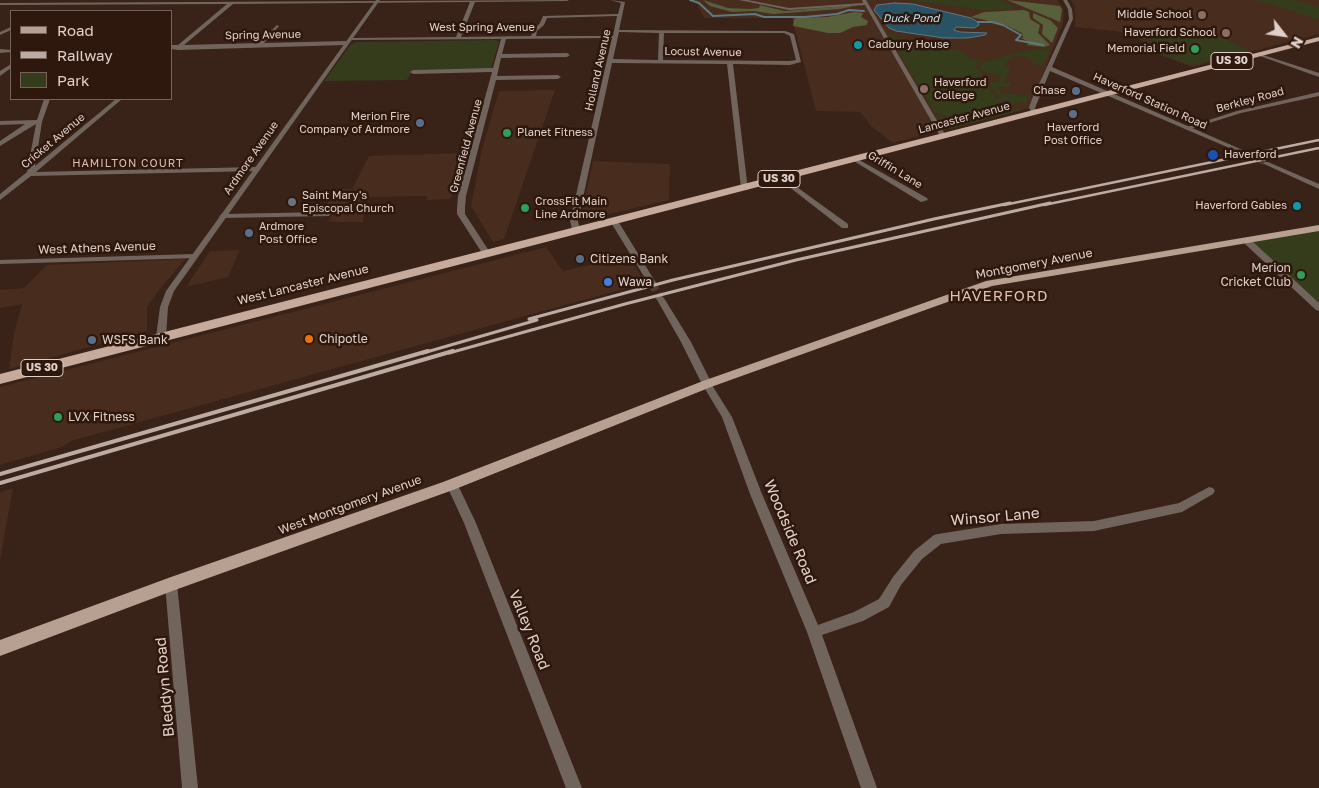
<!DOCTYPE html>
<html>
<head>
<meta charset="utf-8">
<style>
	body { margin:0 }
	#map { position:relative; width:1319px; height:788px; overflow:hidden; background:#392217; font-family:"Golos Text",sans-serif }
	canvas { display:block }
	.legend { position:absolute; left:10px; top:10px; width:162px; height:90px; box-sizing:border-box; background:#2e180d; border:1px solid #756258; margin:0; padding:6px 9px; list-style:none; font-size:15px; color:#e0d0c9 }
	.legend li { display:flex; align-items:center; gap:10px; height:25px }
	.legend b { width:25px; border:1px solid #756258 }
	.north { position:absolute; left:1259px; top:10px; width:50px; height:50px; -webkit-text-stroke:4px #2e180d; paint-order:stroke; rotate:120deg; font-size:14px; font-weight:700; line-height:20px; text-align:center; color:#e0d0c9 }
	.north::after { content:''; display:block; margin:auto; width:18px; height:22px; background:#e0d0c9; clip-path:polygon(50% 0,100% 100%,50% 72%,0 100%) }
</style>
</head>
<body>
<div id="map">
<canvas width="1319" height="788"></canvas>
<ul class="legend">
<li><b style="height:6px;background:#b79f92"></b>Road</li>
<li><b style="height:6px;background:#bcaba3"></b>Railway</li>
<li><b style="height:14px;background:#353c1c"></b>Park</li>
</ul>
<div class="north">N</div>
</div>
<script>
const ctx = document.querySelector('canvas').getContext('2d');
ctx.lineJoin = 'round';
function paint(path, color) {
  ctx.fillStyle = color;
  ctx.fill(path, 'evenodd');
}
function shape(rows) {
  const path = new Path2D();
  for (const r of rows) {
    path.moveTo(r[0], r[1]);
    for (let i = 2; i < r.length; i += 2) path.lineTo(r[i], r[i + 1]);
  }
  return path;
}
function trace(path, color, width, dash) {
  ctx.strokeStyle = color;
  ctx.lineWidth = width;
  ctx.lineCap = dash ? 'butt' : 'round';
  ctx.setLineDash(dash || []);
  ctx.stroke(path);
}
function label(font, color, halo, rows, align = 'center') {
  ctx.font = font + ' "Golos Text",sans-serif';
  ctx.lineWidth = 5;
  ctx.setLineDash([]);
  ctx.textBaseline = 'middle';
  ctx.strokeStyle = halo;
  ctx.fillStyle = color;
  for (const [text, x, y, turn = 0] of rows) {
    ctx.save();
    ctx.translate(x, y);
    ctx.rotate((+turn || 0) * Math.PI / 180);
    ctx.textAlign = isNaN(turn) ? turn : align;
    if (halo) ctx.strokeText(text, 0, 0);
    ctx.fillText(text, 0, 0);
    ctx.restore();
  }
}
paint(shape([
	[695,0,1058,0,1064,10,1063,23,1030,108,893,143,871,126,860,112,816,111,792,18,704,18],
	[1071,0,1319,0,1319,34,1192,67,1141,48,1146,45,1132,33,1075,27,1075,6],
	[555,90,504,239,493,242,471,206,482,149,499,91],
	[467,153,457,185,450,199,427,200,427,196,366,197,363,222,328,222,334,211,323,211,335,189,352,189,369,156],
	[593,161,670,164,669,200,580,221],
	[546,247,563,271,629,256,645,283,71,441,62,447,0,465,0,387],
	[240,250,228,277,186,287,210,251],
	[185,259,156,294,147,307,147,331,9,369,14,334,22,304,0,308,0,290,24,288,47,265],
	[13,488,0,560,0,492]
]), '#482c1e');
paint(shape([
	[907,0,1000,0,1015,7,1012,10,983,10],
	[1257,0,1296,0,1319,7,1319,20],
	[887,33,899,38,952,43,953,45,942,46,924,45,931,47,957,50,962,51,970,59,979,60,992,58,981,61,976,66,996,98,1004,102,988,107,987,111,965,116,954,118,935,113],
	[1142,33,1213,34,1249,50,1191,65,1143,48,1156,44,1139,34],
	[496,40,499,42,491,69,412,70,407,80,324,81,351,44,356,42],
	[1051,48,1043,66,1033,64,1033,61,1027,59,1027,57,1017,56,1010,57,1005,66,1010,67,1010,70,1004,82,1011,83,1009,87,998,87,1001,93,1029,96,1027,103,1018,102,1014,104,1001,99,996,95,989,83,1000,80,1000,76,981,71,980,68,981,63,1019,52],
	[1020,108,1022,110,950,129,942,127,934,116,962,120],
	[1319,229,1319,308,1248,242]
]), '#353c1c');
paint(shape([
	[703,0,728,8,750,9,759,8,760,5,784,11,858,5,840,9,773,14,754,11,732,12,710,6],
	[1007,0,1060,6,1062,10,1060,22],
	[1024,10,1029,12,1030,19,1040,25,1038,33,1050,45,1044,47,1027,45,1029,42,1021,38,1023,37,1022,33,1003,24,971,17,984,12],
	[855,12,863,13,861,17,868,21,867,25,853,27,840,33,828,33,793,26,794,19,796,18,827,17],
	[1033,13,1050,20,1058,28,1052,43,1042,34,1043,25,1033,18]
]), '#575f3b');
const water = shape([
	[895,3,913,4,971,18,978,22,979,25,974,28,956,27,954,30,960,32,987,33,985,35,968,38,944,38,896,31,889,28,874,10,877,5,895,3]
]);
paint(water, '#295264');
trace(water, '#607882', 1);
trace(shape([
	[690,0,699,3,713,16,755,14,764,17,805,17,837,14,849,10,864,11],
	[978,22,992,22,1003,25,1021,35,1016,40,1043,45]
]), '#607882', 2);
trace(shape([
	[652,283,660,298]
]), '#523c32', 8, [8, 4.5]);
trace(shape([
	[1243,152,1266,163]
]), '#523c32', 6, [6, 3]);
trace(shape([
	[652,283,660,298]
]), '#523c32', 8, [8, 4.5]);
paint(shape([
	[569,0,567,1,475,2,461,37,531,36,533,31,540,23,543,16,618,14,621,3,610,0,625,2,619,30,785,31,794,34,801,62,790,65,733,64,748,190,741,188,727,64,612,63,578,221,580,231,579,233,573,233,570,221,612,38,506,39,502,54,567,53,570,55,567,57,501,58,497,76,558,75,561,77,558,79,496,80,466,196,465,208,465,214,491,254,487,256,484,256,457,214,457,208,458,196,492,72,413,74,410,72,413,70,493,68,501,39,350,40,348,39,350,38,456,37,470,2,233,4,184,45,259,43,277,25,279,26,264,43,346,41,349,43,346,45,178,50,171,49,171,45,178,45,227,4,0,5,0,3,569,0],
	[617,16,613,36,536,36,537,31,544,25,547,18,617,16],
	[619,32,659,33,658,60,613,59,619,32],
	[664,33,784,33,790,36,796,60,790,61,663,60,664,33],
	[739,0,748,0,789,8,863,3,862,0,866,0,946,136,943,138,940,136,865,5,789,10,739,0],
	[11,27,11,30,0,35,0,32,11,27],
	[0,49,11,50,11,52,0,53,0,49],
	[1257,53,1319,73,1319,77,1257,55,1257,53],
	[11,64,11,68,0,76,0,71,11,64],
	[1319,92,1319,96,1241,113,1187,130,1184,128,1237,111,1319,92],
	[44,99,50,99,42,122,35,166,116,99,122,99,36,172,256,167,259,169,256,171,31,176,0,200,0,194,27,172,36,124,0,146,0,141,25,124,0,125,0,121,37,120,44,99],
	[854,157,927,198,928,200,921,202,852,160,851,159,854,157],
	[779,177,783,177,848,224,848,228,842,228,779,179,779,177],
	[326,212,330,214,329,216,223,218,219,216,223,214,326,212],
	[1245,240,1251,240,1319,303,1319,311,1316,310,1245,244,1245,240],
	[194,254,197,254,197,258,0,264,0,260,194,254],
	[707,381,710,382,732,417,762,494,818,625,854,612,879,599,893,577,914,551,934,535,938,534,1001,524,1094,521,1179,503,1209,487,1213,488,1215,491,1213,494,1182,512,1094,531,1001,534,941,544,922,559,901,585,889,607,863,621,822,635,877,788,861,788,807,632,750,494,722,417,702,384,707,381],
	[452,480,456,481,476,523,582,788,566,788,464,523,446,484,448,481,452,480],
	[171,578,175,580,177,584,198,788,182,788,165,584,167,580,171,578]
]), '#70645d');
paint(shape([
	[376,0,380,0,174,291,168,307,166,337,161,340,158,339,156,337,160,307,166,291,376,0],
	[1063,0,1067,0,1072,9,1073,19,1052,67,1245,151,1245,153,1241,153,1050,71,1035,108,1037,112,1032,113,1029,108,1032,99,1069,19,1068,9,1063,0],
	[1264,162,1268,162,1319,184,1319,189,1264,164,1264,162],
	[611,219,614,219,618,221,656,283,655,285,649,285,648,283,610,221,611,219],
	[660,295,664,298,691,342,712,384,710,386,707,387,702,384,681,342,656,298,660,295]
]), '#70645d');
paint(shape([
	[1319,225,1319,231,992,286,711,387,453,490,175,590,0,656,0,640,171,577,443,482,703,381,986,281,1319,225]
]), '#b79f92');
paint(shape([
	[1319,37,1319,41,0,384,0,374,1319,37]
]), '#c6aa9c');
trace(shape([
	[1004,205,1319,140],
	[1044,205,1319,148]
]), '#bcaba3', 2.5);
trace(shape([
	[529,319,673,280,934,219,1010,203],
	[423,353,537,320],
	[449,353,625,304,796,260,1050,203]
]), '#bcaba3', 3);
trace(shape([
	[0,474,428,351],
	[0,483,453,351]
]), '#bcaba3', 4);
for (const [x, y, r, color] of [
	[1202,15,5,"#8d6e63"],
	[1226,33,5,"#8d6e63"],
	[858,45,5,"#0f9aa8"],
	[1195,49,5,"#2e9e5b"],
	[924,89,5,"#8d6e63"],
	[1076,91,5,"#5c6f8a"],
	[1073,114,5,"#5c6f8a"],
	[420,123,5,"#5c6f8a"],
	[507,133,5,"#2e9e5b"],
	[1213,155,6,"#1a4fb4"],
	[292,202,5,"#6b7280"],
	[1297,206,5,"#0f9aa8"],
	[525,208,5,"#2e9e5b"],
	[249,233,5,"#5c6f8a"],
	[580,259,5,"#5c6f8a"],
	[1301,275,5,"#2e9e5b"],
	[608,282,5,"#3f7fe0"],
	[309,339,5,"#e8710a"],
	[92,340,5,"#5c6f8a"],
	[58,417,5,"#2e9e5b"]
]) {
  const dot = new Path2D();
  dot.arc(x, y, r, 0, 2 * Math.PI);
  ctx.fillStyle = color;
  ctx.fill(dot);
  trace(dot, '#2e180d', 2);
}
label('11px', '#e0d0c9', '#2e180d', [
	["Middle School",1192,15,"right"],
	["Haverford School",1216,33,"right"],
	["Cadbury House",868,45],
	["Memorial Field",1185,49,"right"],
	["Haverford",934,83],
	["College",934,96],
	["Chase",1066,91,"right"],
	["Merion Fire",410,117,"right"],
	["Company of Ardmore",410,130,"right"],
	["Haverford",1073,128,"center"],
	["Post Office",1073,141,"center"],
	["Planet Fitness",517,133],
	["Haverford",1224,155],
	["Saint Mary's",302,196],
	["Episcopal Church",302,209],
	["CrossFit Main",535,202],
	["Line Ardmore",535,215],
	["Haverford Gables",1287,206,"right"],
	["Ardmore",259,227],
	["Post Office",259,240]
], 'left');
label('italic 11px', '#bbe4f8', '#2e180d', [
	["Duck Pond",911,19]
]);
label('11px', '#e0d0c9', '#2e180d', [
	["West Spring Avenue",482,28],
	["Spring Avenue",263,35,-1],
	["Locust Avenue",703,52,1],
	["Holland Avenue",598,70,-77],
	["Berkley Road",1250,100,-15],
	["Haverford Station Road",1150,101,24],
	["Lancaster Avenue",964,118,-15],
	["Cricket Avenue",53,141,-40],
	["Greenfield Avenue",466,146,-75],
	["Ardmore Avenue",251,158,-55],
	["Griffin Lane",895,170,31]
]);
for (const [x, y, w] of [
	[1232,61,42],
	[779,179,42],
	[42,368,42]
]) {
  const box = new Path2D();
  box.roundRect(x - w / 2, y - 8.5, w, 17, 4);
  ctx.fillStyle = '#2e180d';
  ctx.fill(box);
  trace(box, '#e0d0c9', 1);
}
label('bold 11px', '#e0d0c9', null, [
	["US 30",1232,61],
	["US 30",779,179],
	["US 30",42,368]
]);
ctx.letterSpacing = '1px';
label('11px', '#debfb1', '#2e180d', [
	["HAMILTON COURT",128,164]
]);
ctx.letterSpacing = '0px';
label('12px', '#e0d0c9', '#2e180d', [
	["West Athens Avenue",97,248,-2],
	["Montgomery Avenue",1034,264,-11],
	["West Lancaster Avenue",303,285,-14],
	["West Montgomery Avenue",350,505,-20]
]);
label('12px', '#e0d0c9', '#2e180d', [
	["Citizens Bank",590,259],
	["Merion",1291,268,"right"],
	["Cricket Club",1291,282,"right"],
	["Wawa",618,282],
	["Chipotle",319,339],
	["WSFS Bank",102,340],
	["LVX Fitness",68,417]
], 'left');
ctx.letterSpacing = '1px';
label('15px', '#debfb1', '#2e180d', [
	["HAVERFORD",999,296]
]);
ctx.letterSpacing = '0px';
label('15px', '#e0d0c9', '#2e180d', [
	["Winsor Lane",995,517,-5],
	["Woodside Road",790,532,67],
	["Valley Road",529,630,68],
	["Bleddyn Road",165,687,-95]
]);
</script>
</body>
</html>
